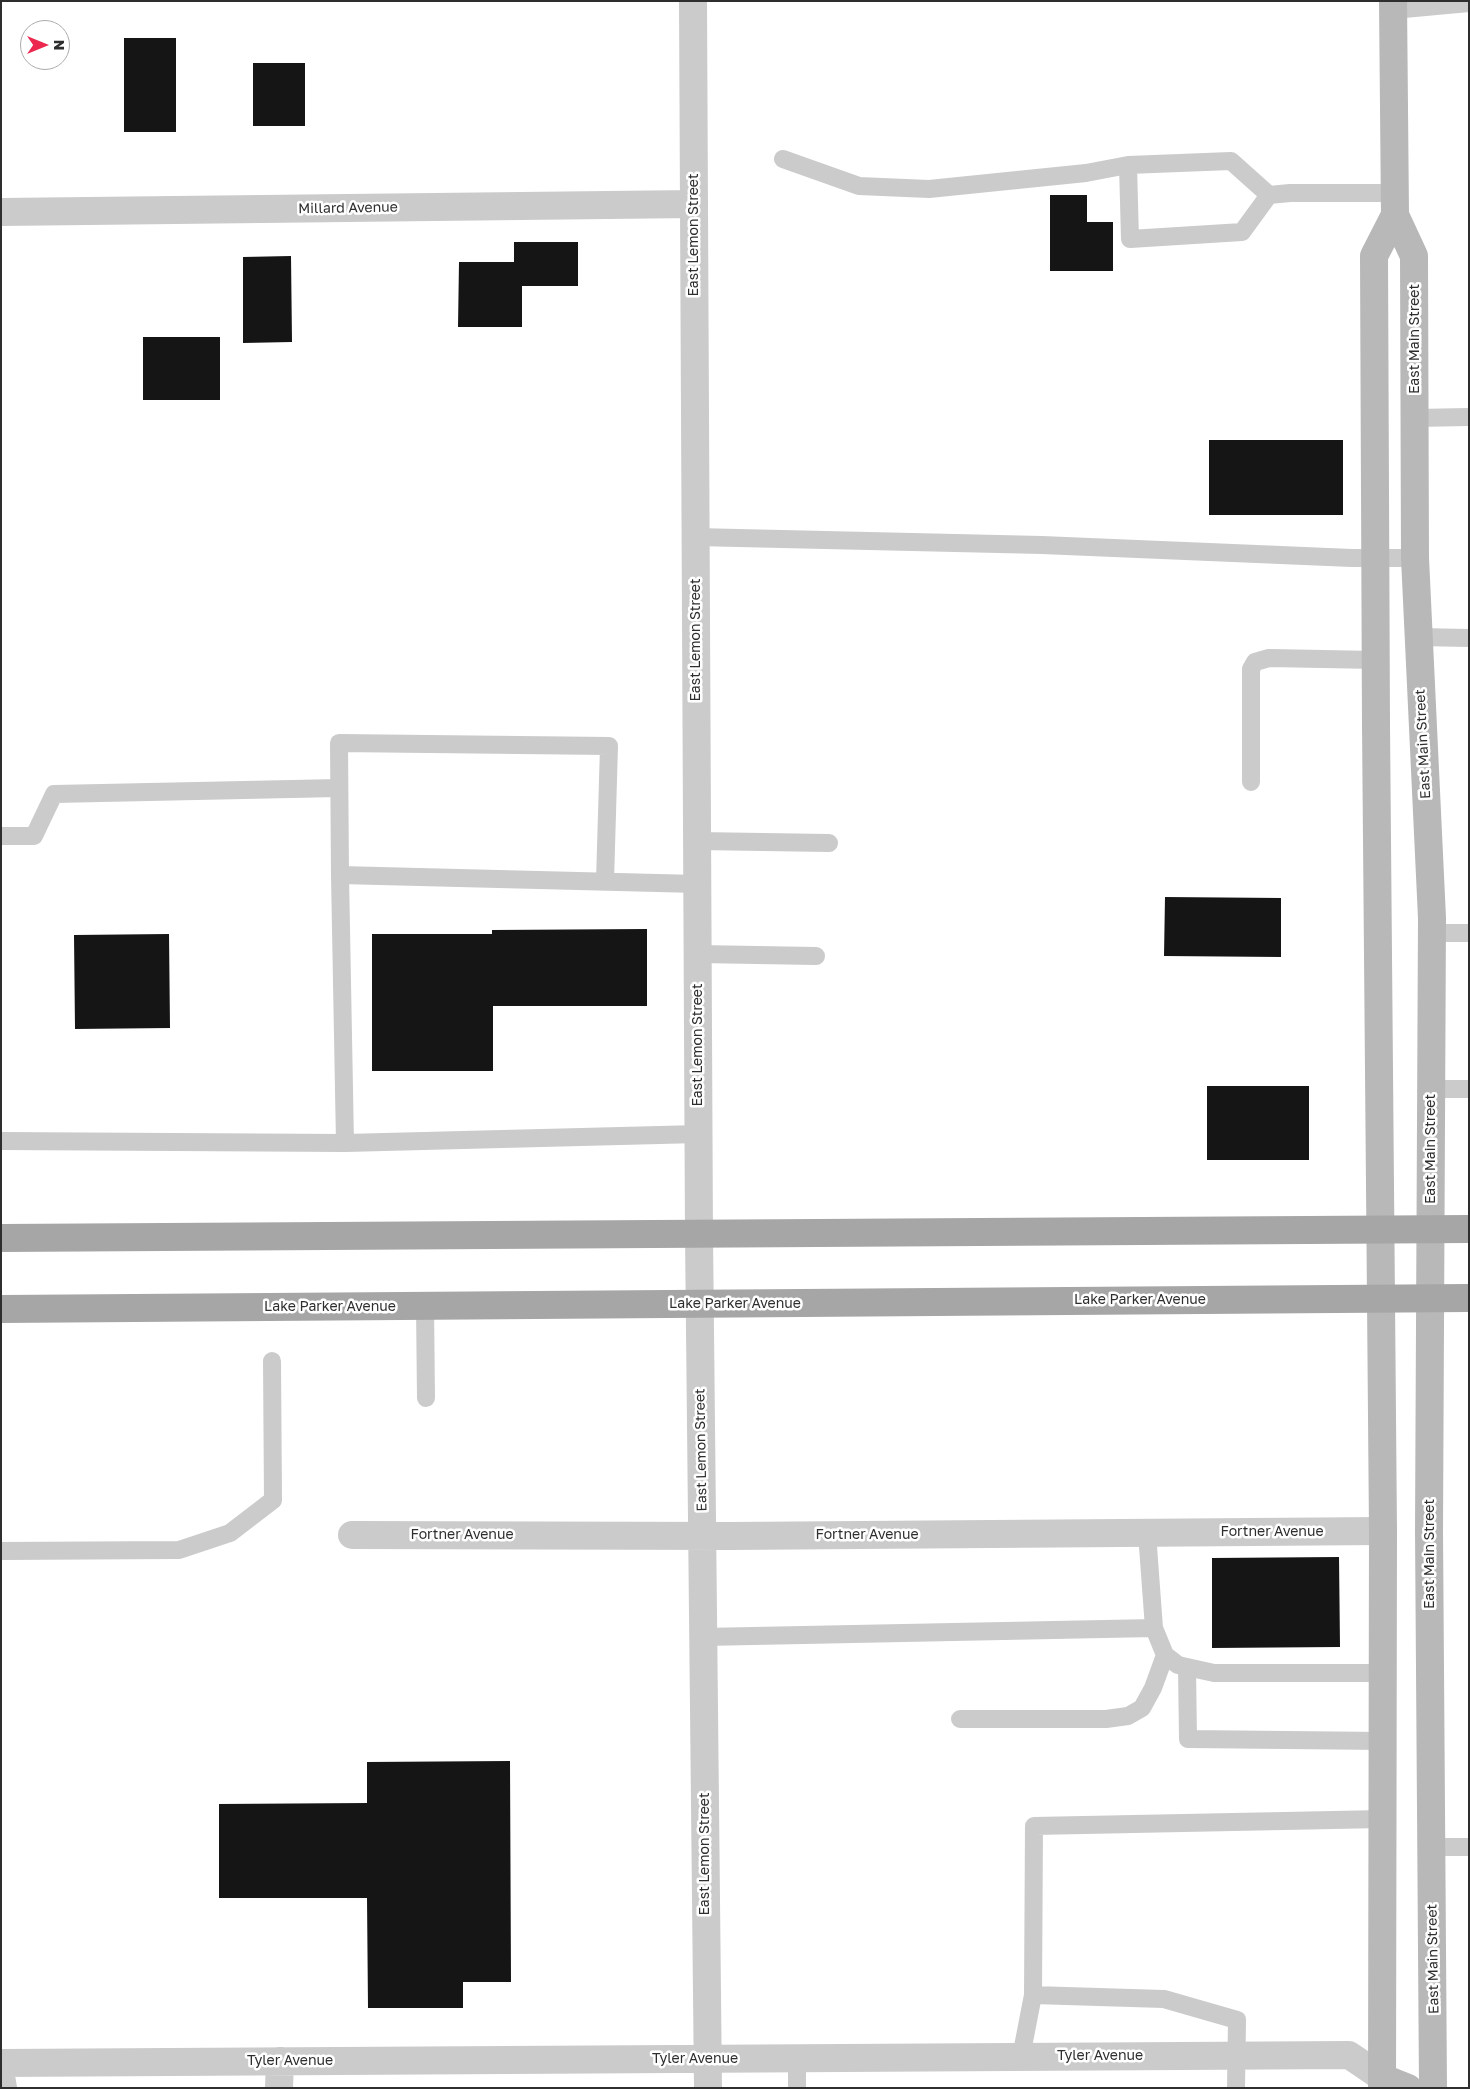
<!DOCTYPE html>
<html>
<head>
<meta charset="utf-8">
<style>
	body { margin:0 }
	#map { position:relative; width:1470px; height:2089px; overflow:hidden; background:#fff; font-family:"Golos Text",sans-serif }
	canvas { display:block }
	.frame { position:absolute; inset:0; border:2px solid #2e2e2e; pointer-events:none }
	.north { position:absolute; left:20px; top:20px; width:50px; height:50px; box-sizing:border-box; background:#fff; border:1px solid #ababab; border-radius:50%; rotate:90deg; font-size:14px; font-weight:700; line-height:20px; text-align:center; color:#2e2e2e }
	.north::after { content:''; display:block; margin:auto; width:18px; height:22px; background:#ec284f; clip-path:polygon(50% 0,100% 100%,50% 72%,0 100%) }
</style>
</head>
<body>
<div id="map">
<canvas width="1470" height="2089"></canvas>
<div class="frame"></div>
<div class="north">N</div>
</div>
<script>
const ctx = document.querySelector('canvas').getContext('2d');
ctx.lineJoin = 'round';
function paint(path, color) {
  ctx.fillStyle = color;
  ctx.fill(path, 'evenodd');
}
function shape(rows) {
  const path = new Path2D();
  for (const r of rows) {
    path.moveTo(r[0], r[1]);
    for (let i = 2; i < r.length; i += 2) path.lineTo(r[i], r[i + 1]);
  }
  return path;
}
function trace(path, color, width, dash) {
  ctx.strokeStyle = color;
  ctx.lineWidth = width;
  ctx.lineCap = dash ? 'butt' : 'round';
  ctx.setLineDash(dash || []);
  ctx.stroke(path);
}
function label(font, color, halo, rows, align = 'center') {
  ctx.font = font + ' "Golos Text",sans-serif';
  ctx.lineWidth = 5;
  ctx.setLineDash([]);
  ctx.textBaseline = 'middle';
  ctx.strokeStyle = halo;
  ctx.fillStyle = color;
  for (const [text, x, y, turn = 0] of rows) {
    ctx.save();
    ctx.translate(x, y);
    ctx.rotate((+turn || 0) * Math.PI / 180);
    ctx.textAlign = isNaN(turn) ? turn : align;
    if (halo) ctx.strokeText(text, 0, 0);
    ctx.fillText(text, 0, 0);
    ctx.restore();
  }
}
paint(shape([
	[124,38,176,38,176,132,124,132],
	[253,63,305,63,305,126,253,126],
	[1050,195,1087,195,1087,222,1113,222,1113,271,1050,271],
	[514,242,578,242,578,286,522,286,522,327,458,327,459,262,514,262],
	[291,256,292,342,243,343,243,257],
	[143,337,220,337,220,400,143,400],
	[1209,440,1343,440,1343,515,1209,515],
	[1165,897,1281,898,1281,957,1164,956],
	[647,929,647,1006,493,1006,493,1071,372,1071,372,934,492,934,492,930],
	[169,934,170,1028,75,1029,74,935],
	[1207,1086,1309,1086,1309,1160,1207,1160],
	[1339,1557,1340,1647,1212,1648,1212,1558],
	[510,1761,511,1982,463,1982,463,2008,368,2008,367,1898,219,1898,219,1804,367,1803,367,1762]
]), '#151515');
trace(shape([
	[1393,10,1469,3],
	[783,159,859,186,929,189,1086,173,1128,165],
	[1269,195,1242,232,1130,239,1128,165,1231,161,1269,195,1290,193,1394,193],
	[1415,418,1469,417],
	[695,537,1042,545,1352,558,1415,558],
	[1418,637,1469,638],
	[1251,782,1251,669,1255,662,1269,658,1376,660],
	[1,836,34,836,54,794,339,788],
	[697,841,829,843],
	[340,875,345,1143,699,1134],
	[605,881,609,746,339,743,340,875,697,884],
	[1432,933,1469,933],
	[698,954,816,956],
	[1431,1089,1469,1089],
	[1,1141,345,1143],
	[425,1306,426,1398],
	[1147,1533,1154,1628,1165,1655,1178,1665,1214,1673,1383,1673],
	[1,1551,179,1550,230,1533,273,1500,272,1361],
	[703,1637,1154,1628],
	[1187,1667,1188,1739,1383,1741],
	[960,1719,1106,1719,1128,1716,1142,1708,1153,1688,1165,1655],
	[1432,1847,1469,1847],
	[1033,1995,1164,1999,1237,2020,1236,2088],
	[1021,2057,1033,1995,1034,1826,1383,1819],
	[797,2088,797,2058]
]), '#cbcbcb', 18);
trace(shape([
	[693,1,699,1235,708,2088],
	[1,212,694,204],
	[352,1535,730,1536,1383,1531],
	[1,2063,1349,2055,1383,2078],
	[1,2076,3,2088],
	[279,2088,280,2061]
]), '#cbcbcb', 28);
trace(shape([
	[1393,1,1395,215,1414,256,1415,558,1432,918,1429,1530,1433,2088],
	[1383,2078,1408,2088],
	[1382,2088,1383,1531,1376,725,1374,256,1395,215]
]), '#b8b8b8', 28);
trace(shape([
	[1,1238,1469,1229],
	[1,1309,1469,1298]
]), '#a6a6a6', 28);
label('14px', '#2e2e2e', '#fff', [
	["Millard Avenue",348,208,-1],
	["East Lemon Street",694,235,-90],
	["East Main Street",1415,339,-90],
	["East Lemon Street",696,640,-90],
	["East Main Street",1423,744,-93],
	["East Lemon Street",698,1045,-90],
	["East Main Street",1431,1149,-90],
	["Lake Parker Avenue",1140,1300],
	["Lake Parker Avenue",735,1304],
	["Lake Parker Avenue",330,1307],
	["East Lemon Street",701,1450,-91],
	["Fortner Avenue",1272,1532],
	["Fortner Avenue",462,1535],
	["Fortner Avenue",867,1535],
	["East Main Street",1430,1554,-90],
	["East Lemon Street",705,1854,-90],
	["East Main Street",1433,1959,-91],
	["Tyler Avenue",1100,2056],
	["Tyler Avenue",695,2059],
	["Tyler Avenue",290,2061]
]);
</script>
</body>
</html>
